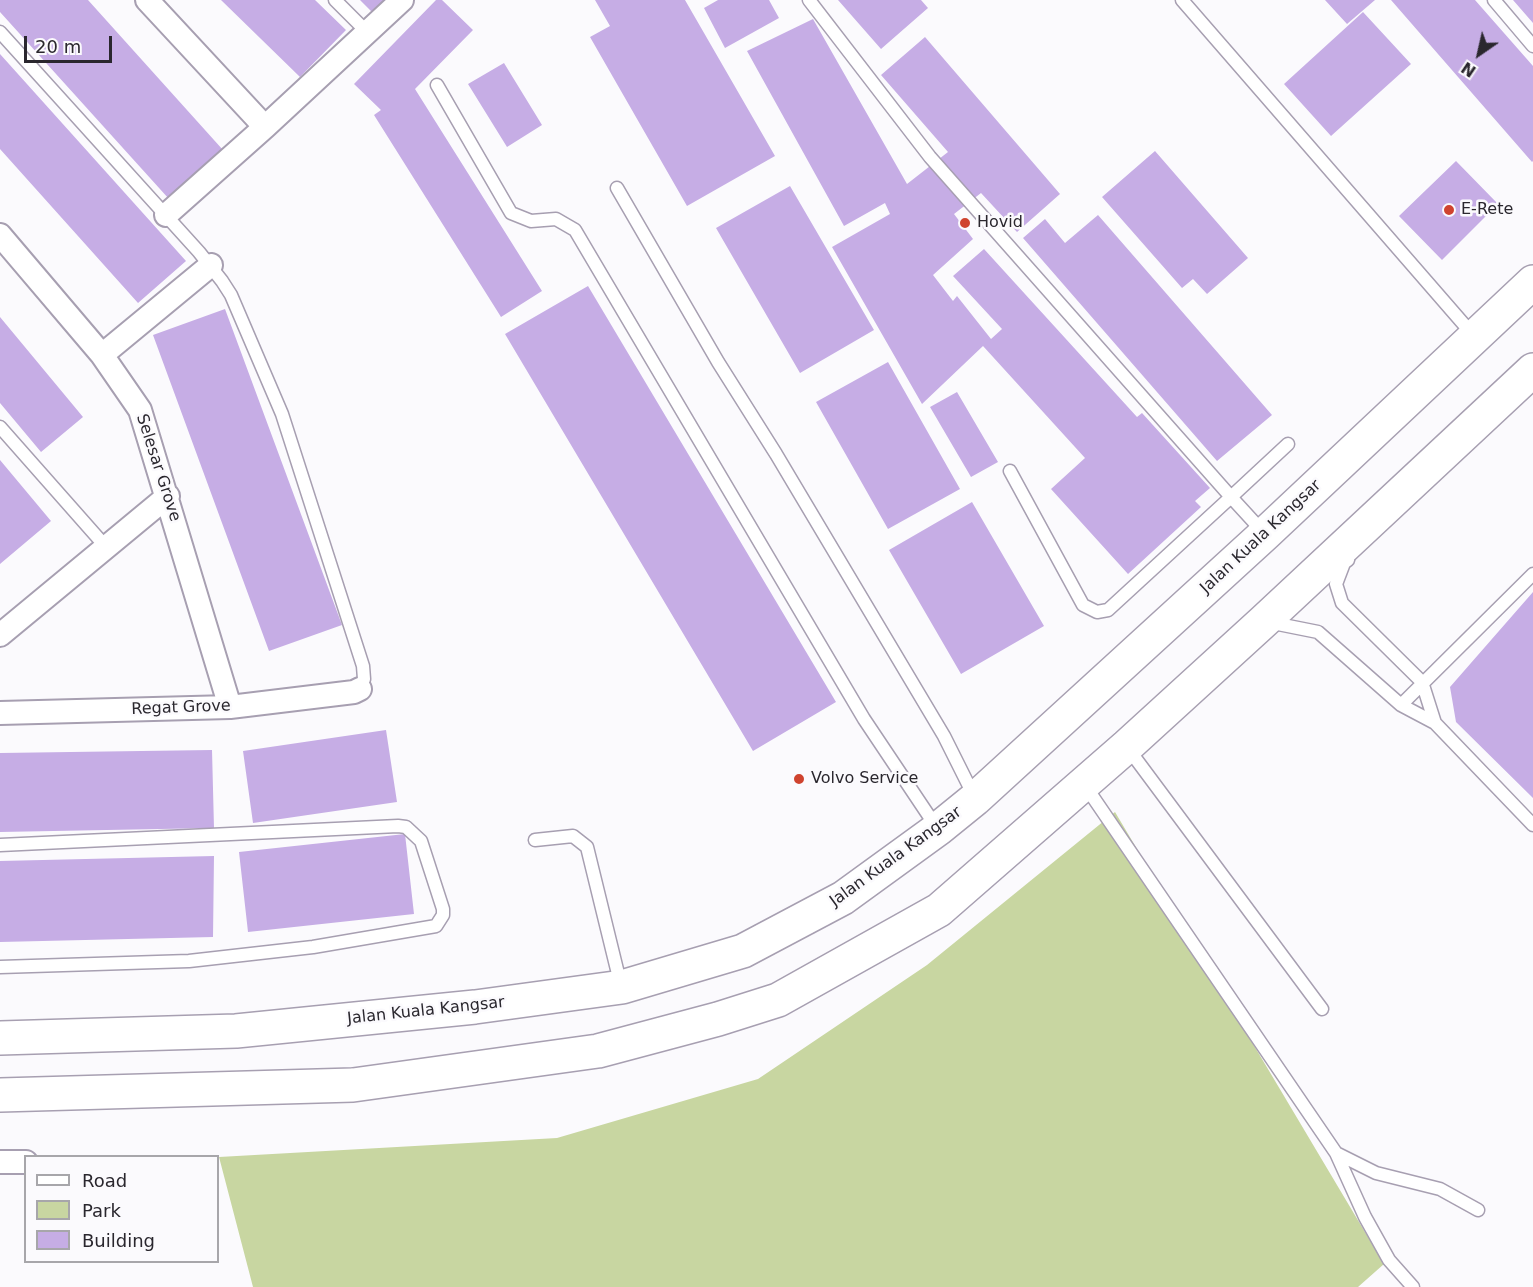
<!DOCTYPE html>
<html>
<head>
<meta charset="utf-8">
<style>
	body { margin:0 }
	#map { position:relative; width:1533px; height:1287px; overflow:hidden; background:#fbfafd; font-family:"DejaVu Sans",sans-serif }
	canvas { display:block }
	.legend { position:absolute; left:24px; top:1155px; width:195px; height:108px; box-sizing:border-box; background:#fbfafd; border:2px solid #a7a6aa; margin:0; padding:8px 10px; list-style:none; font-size:18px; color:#2a272e }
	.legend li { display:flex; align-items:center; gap:12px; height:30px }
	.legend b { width:30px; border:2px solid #a7a6aa }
	.north { position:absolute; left:1449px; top:24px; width:60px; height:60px; -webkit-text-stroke:4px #fbfafd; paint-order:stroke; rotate:214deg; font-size:16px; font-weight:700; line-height:24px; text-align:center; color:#2a272e }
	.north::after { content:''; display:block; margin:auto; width:21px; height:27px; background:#2a272e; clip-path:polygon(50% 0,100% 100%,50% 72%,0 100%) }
	.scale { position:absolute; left:24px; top:36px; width:88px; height:27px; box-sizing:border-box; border:3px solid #2a272e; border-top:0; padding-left:8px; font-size:18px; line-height:21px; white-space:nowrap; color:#2a272e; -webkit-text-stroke:4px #fbfafd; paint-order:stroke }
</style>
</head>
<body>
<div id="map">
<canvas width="1533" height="1287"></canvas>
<ul class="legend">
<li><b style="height:8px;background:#fff"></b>Road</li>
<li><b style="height:16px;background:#c8d6a1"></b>Park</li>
<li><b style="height:16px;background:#c6ade5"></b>Building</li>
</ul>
<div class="north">N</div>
<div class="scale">20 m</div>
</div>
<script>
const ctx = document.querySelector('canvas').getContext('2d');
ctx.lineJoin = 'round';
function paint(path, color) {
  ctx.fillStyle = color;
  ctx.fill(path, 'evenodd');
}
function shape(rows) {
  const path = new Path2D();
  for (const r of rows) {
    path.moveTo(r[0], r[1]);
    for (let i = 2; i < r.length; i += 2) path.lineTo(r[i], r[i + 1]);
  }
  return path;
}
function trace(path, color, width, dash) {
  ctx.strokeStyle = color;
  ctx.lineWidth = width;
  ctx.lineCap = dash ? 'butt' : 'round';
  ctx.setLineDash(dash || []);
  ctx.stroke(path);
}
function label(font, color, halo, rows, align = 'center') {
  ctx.font = font + ' "DejaVu Sans",sans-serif';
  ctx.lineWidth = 5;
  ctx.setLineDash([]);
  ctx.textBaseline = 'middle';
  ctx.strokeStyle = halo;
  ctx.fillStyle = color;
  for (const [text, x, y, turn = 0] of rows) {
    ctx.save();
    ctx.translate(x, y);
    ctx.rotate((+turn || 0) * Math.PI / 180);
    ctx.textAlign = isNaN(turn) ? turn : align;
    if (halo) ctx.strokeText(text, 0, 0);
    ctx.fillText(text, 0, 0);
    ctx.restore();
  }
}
paint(shape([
	[1115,812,1384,1264,1358,1287,253,1287,219,1157,557,1138,758,1079,927,965]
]), '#c8d6a1');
paint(shape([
	[0,0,88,0,223,150,169,199,0,12],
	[221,0,315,0,346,30,300,77],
	[360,0,386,0,373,13],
	[436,0,442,0,473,30,415,89,542,291,501,317,374,115,381,110,354,84],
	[595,0,685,0,775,156,687,206,590,37,610,26],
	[718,0,769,0,779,18,725,48,704,8],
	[838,0,921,0,928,8,881,49],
	[1325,0,1375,0,1347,24],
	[1391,0,1475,0,1533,66,1533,161,1532,162],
	[1513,0,1533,0,1533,23],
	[1363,12,1411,64,1331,136,1284,84],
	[813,19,907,184,948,152,881,75,925,37,1060,194,1017,232,981,193,954,214,973,239,933,275,953,301,957,296,991,339,1002,329,953,276,984,249,1137,417,1142,413,1210,488,1195,501,1201,507,1128,574,1051,489,1085,458,983,346,922,404,832,247,890,214,885,203,844,226,747,51],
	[0,54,186,261,138,303,0,149],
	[504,63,542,125,507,147,468,84],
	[1155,151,1248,258,1207,294,1193,279,1182,288,1102,197],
	[1456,161,1498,204,1442,260,1399,216],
	[790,186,874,330,800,373,716,228],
	[1098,215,1272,415,1217,461,1023,238,1045,219,1065,243],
	[588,286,836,702,753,751,505,334],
	[225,309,342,625,269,651,153,335],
	[0,317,83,417,41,452,0,403],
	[888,362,960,489,888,529,816,402],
	[957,392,998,462,971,477,930,407],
	[0,460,51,521,0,564],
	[972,502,1044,626,961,674,889,550],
	[1533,592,1533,798,1456,722,1450,687],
	[386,730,397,802,253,823,243,751],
	[212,750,214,828,0,832,0,753],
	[405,834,414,914,248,932,239,852],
	[214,856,213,937,0,942,0,861]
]), '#c6ade5');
const service = shape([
	[335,0,367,32],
	[809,0,930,157,1231,497,1288,444],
	[1182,0,1474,336],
	[1494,0,1533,46],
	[0,32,199,252,222,281,231,295,282,414,363,666,364,679,360,689],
	[437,85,511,213,531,221,556,219,575,230,864,719,937,828],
	[617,188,718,362,776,454,944,736,975,798],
	[0,427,106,547],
	[1010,471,1083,605,1097,612,1108,610,1231,497,1264,533],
	[1348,560,1344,563,1336,584,1342,603,1422,682,1435,723],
	[1268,622,1318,632,1401,705,1435,723,1533,825],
	[1401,705,1533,574],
	[1127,747,1322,1009],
	[1084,784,1336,1153,1365,1217,1389,1260,1413,1287],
	[535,840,573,836,587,847,621,986],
	[0,845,398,826,406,827,421,841,443,909,443,915,436,926,313,947,189,961,0,967],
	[1336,1153,1376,1173,1440,1189,1478,1210]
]);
const minor = shape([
	[147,0,265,127],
	[166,215,265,127,402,0],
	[0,235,102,355,140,410,230,707],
	[102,355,211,265],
	[0,635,168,496],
	[0,713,230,707,354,692,360,689],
	[0,1162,26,1162]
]);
const trunk = shape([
	[0,1038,236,1031,475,1007,622,987,743,951,843,898,938,829,975,799,1265,534,1533,282],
	[0,1095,353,1085,598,1051,718,1019,778,1000,939,910,1127,746,1264,621,1533,370]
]);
trace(service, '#a79fb1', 15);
trace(minor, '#a79fb1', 26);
trace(trunk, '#a79fb1', 36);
trace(service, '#fff', 12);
trace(minor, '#fff', 22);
trace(trunk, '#fff', 33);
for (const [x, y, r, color] of [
	[1449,210,6,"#cf432e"],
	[965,223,6,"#cf432e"],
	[799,779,6,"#cf432e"]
]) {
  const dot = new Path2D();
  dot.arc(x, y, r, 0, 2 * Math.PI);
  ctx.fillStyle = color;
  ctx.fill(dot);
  trace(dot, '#fbfafd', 2);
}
label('16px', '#2a272e', '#fbfafd', [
	["E-Rete",1461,210],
	["Hovid",977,223],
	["Volvo Service",811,779]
], 'left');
label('16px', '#2a272e', '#fbfafd', [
	["Selesar Grove",158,468,72],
	["Jalan Kuala Kangsar",1261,537,-43],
	["Regat Grove",181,708,-2],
	["Jalan Kuala Kangsar",896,857,-36],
	["Jalan Kuala Kangsar",426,1011,-6]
]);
</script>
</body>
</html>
